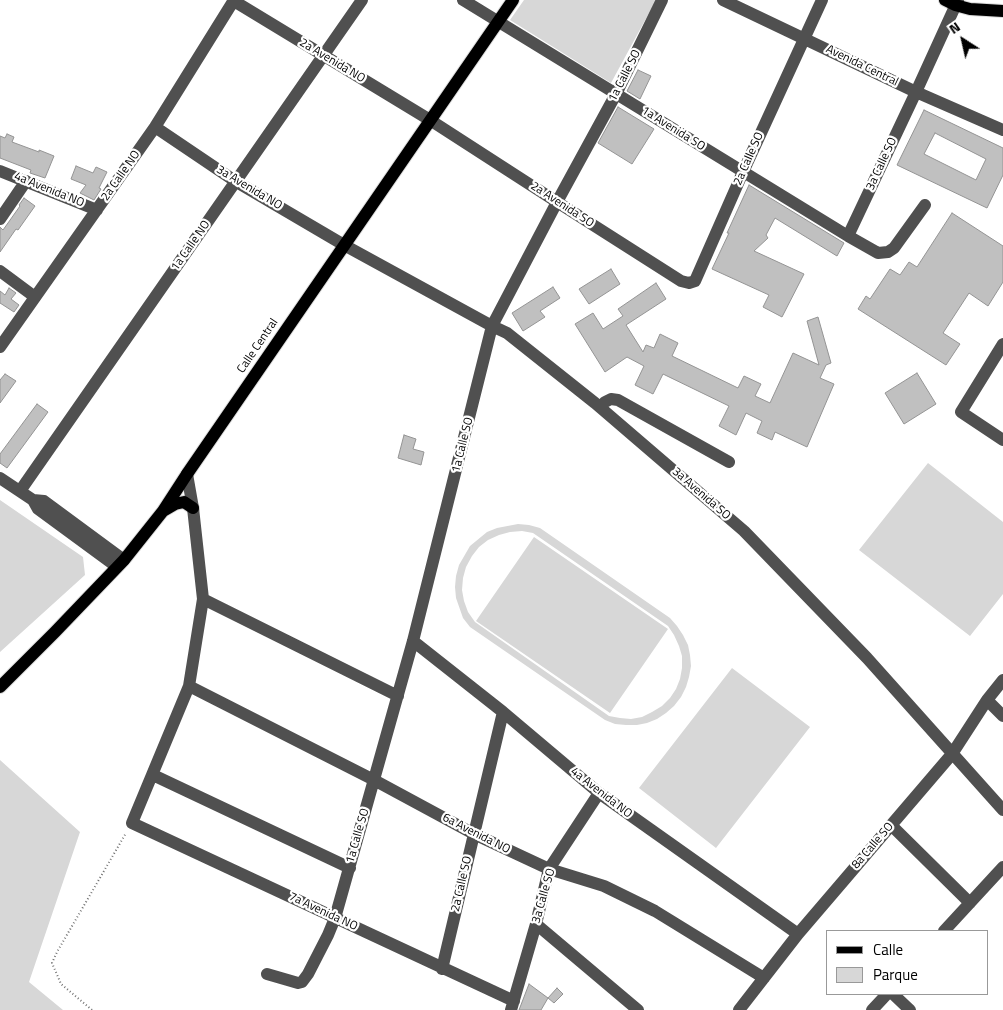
<!DOCTYPE html>
<html>
<head>
<meta charset="utf-8">
<style>
	body { margin:0 }
	#map { position:relative; width:1003px; height:1010px; overflow:hidden; background:#fff; font-family:"Titillium Web",sans-serif }
	canvas { display:block }
	.legend { position:absolute; left:826px; top:930px; width:162px; height:65px; box-sizing:border-box; background:#fff; border:1px solid #999; margin:0; padding:6px 9px; list-style:none; font-size:15px; color:#000 }
	.legend li { display:flex; align-items:center; gap:10px; height:25px }
	.legend b { width:25px; border:1px solid #999 }
	.north { position:absolute; left:938px; top:15px; width:50px; height:50px; -webkit-text-stroke:4px #fff; paint-order:stroke; rotate:325deg; font-size:14px; font-weight:700; line-height:20px; text-align:center; color:#000 }
	.north::after { content:''; display:block; margin:auto; width:18px; height:22px; background:#000; clip-path:polygon(50% 0,100% 100%,50% 72%,0 100%) }
</style>
</head>
<body>
<div id="map">
<canvas width="1003" height="1010"></canvas>
<ul class="legend">
<li><b style="height:6px;background:#000"></b>Calle</li>
<li><b style="height:14px;background:#d7d7d7"></b>Parque</li>
</ul>
<div class="north">N</div>
</div>
<script>
const ctx = document.querySelector('canvas').getContext('2d');
ctx.lineJoin = 'round';
function paint(path, color) {
  ctx.fillStyle = color;
  ctx.fill(path, 'evenodd');
}
function shape(rows) {
  const path = new Path2D();
  for (const r of rows) {
    path.moveTo(r[0], r[1]);
    for (let i = 2; i < r.length; i += 2) path.lineTo(r[i], r[i + 1]);
  }
  return path;
}
function trace(path, color, width, dash) {
  ctx.strokeStyle = color;
  ctx.lineWidth = width;
  ctx.lineCap = dash ? 'butt' : 'round';
  ctx.setLineDash(dash || []);
  ctx.stroke(path);
}
function label(font, color, halo, rows, align = 'center') {
  ctx.font = font + ' "Titillium Web",sans-serif';
  ctx.lineWidth = 4.5;
  ctx.setLineDash([]);
  ctx.textBaseline = 'middle';
  ctx.strokeStyle = halo;
  ctx.fillStyle = color;
  for (const [text, x, y, turn = 0] of rows) {
    ctx.save();
    ctx.translate(x, y);
    ctx.rotate((+turn || 0) * Math.PI / 180);
    ctx.textAlign = isNaN(turn) ? turn : align;
    if (halo) ctx.strokeText(text, 0, 0);
    ctx.fillText(text, 0, 0);
    ctx.restore();
  }
}
paint(shape([
	[524,0,656,0,611,83,510,20],
	[928,463,1003,522,1003,594,970,636,859,550],
	[0,500,83,557,85,575,0,652],
	[518,524,529,525,540,528,670,618,677,626,683,635,688,645,690,655,691,666,689,677,686,687,681,697,674,706,666,713,657,719,647,723,637,725,626,725,615,724,605,720,470,627,463,618,456,598,455,587,456,576,459,565,470,546,487,532,497,528],
	[522,531,533,533,668,626,674,635,679,646,682,656,682,668,680,679,676,689,670,698,662,706,652,712,642,717,631,719,620,718,609,716,475,622,468,612,464,601,462,590,463,578,466,567,472,556,479,547,488,540,499,535,510,532],
	[534,537,668,629,610,713,476,621],
	[732,668,810,727,716,848,639,788],
	[0,760,80,832,29,982,63,1010,0,1010]
]), '#d7d7d7');
const building = shape([
	[638,70,651,76,640,99,627,91,638,70],
	[618,107,654,129,632,164,598,143,618,107],
	[924,110,1003,148,1003,175,987,208,897,165,924,110],
	[935,133,986,159,976,180,924,154,935,133],
	[7,134,14,137,12,142,39,152,39,150,54,156,45,178,30,173,31,170,0,158,0,136,5,138,7,134],
	[76,166,93,173,96,167,107,172,99,188,101,189,94,200,80,193,86,185,71,179,76,166],
	[749,185,844,243,837,256,775,218,766,235,768,238,754,251,804,274,782,317,763,307,769,295,712,269,729,233,727,233,749,185],
	[24,198,35,206,18,230,16,229,0,252,0,227,3,230,20,206,19,205,24,198],
	[952,213,1003,246,1003,282,988,306,969,293,943,333,960,344,946,365,858,309,866,296,870,299,890,269,900,275,909,262,917,267,952,213],
	[611,269,620,284,589,304,579,289,611,269],
	[656,283,666,299,626,325,643,352,646,345,654,348,660,334,678,343,672,356,738,388,744,376,761,384,755,396,770,403,793,353,819,365,807,321,818,317,831,363,826,365,820,378,834,384,807,447,775,432,772,440,757,433,762,421,746,413,736,435,719,426,729,406,663,374,653,394,635,385,644,366,627,357,605,372,575,324,593,313,603,329,623,316,618,309,656,283],
	[553,287,560,298,540,311,545,317,523,331,512,313,553,287],
	[9,288,16,293,11,299,19,305,14,312,0,303,0,291,5,295,9,288],
	[917,373,936,404,904,424,885,393,917,373],
	[5,374,16,381,0,403,0,380,5,374],
	[37,404,48,412,7,468,0,463,0,454,37,404],
	[404,435,416,439,413,449,424,452,421,465,398,458,404,435],
	[529,984,548,998,541,1010,519,1010,529,984],
	[557,988,563,994,554,1003,548,998,557,988]
]);
paint(building, '#c0c0c0');
trace(building, '#949494', 1);
const major = shape([
	[945,0,955,5,970,9,1003,11],
	[163,511,175,504,184,502,193,508],
	[0,687,55,632,124,560,163,511,187,474,513,0]
]);
trace(major, '#dbdbdb', 14);
trace(shape([
	[92,1010,61,984,52,963,57,952,126,833]
]), '#727272', 2, [1, 2.5]);
trace(shape([
	[463,0,848,236,878,253,888,252,894,248,925,205],
	[723,0,916,92,1003,130],
	[234,1,430,120,557,202,681,281,689,283,695,281,743,172,822,0],
	[155,127,235,181,344,245,492,326,507,333,595,403,744,531,867,658,1003,810],
	[0,171,97,210],
	[0,219,26,181],
	[848,236,916,92,958,0],
	[0,271,35,297],
	[1003,344,961,412,1003,440],
	[0,347,155,127,234,0],
	[600,407,605,402,611,399,618,400,729,462],
	[187,474,193,508,203,599,189,686,132,823,514,1001],
	[0,478,33,500,44,501,124,560],
	[20,491,362,0],
	[33,500,38,509,117,567],
	[203,599,398,696],
	[413,641,503,712,599,793,798,934],
	[189,686,374,780,474,834,549,869,604,886,655,911,764,978],
	[987,700,1003,716],
	[153,775,350,868],
	[891,825,970,903],
	[536,924,638,1010],
	[944,931,1003,867],
	[442,969,503,712],
	[267,974,298,983,302,982,308,974,328,935,335,918,413,641,492,326,557,202,616,94,662,0],
	[893,994,910,1010],
	[511,1010,536,924,549,869,599,793],
	[739,1010,798,934,952,754,987,700,1003,680],
	[872,1010,887,994]
]), '#505050', 12);
trace(major, '#000', 12);
label('12px', '#000', '#fff', [
	["2a Avenida NO",332,61,31],
	["Avenida Central",862,66,26],
	["1a Calle SO",625,76,-63],
	["1a Avenida SO",673,129,32],
	["2a Calle SO",749,159,-66],
	["3a Calle SO",882,164,-65],
	["2a Calle NO",121,176,-55],
	["3a Avenida NO",249,188,31],
	["4a Avenida NO",49,190,22],
	["2a Avenida SO",562,205,33],
	["1a Calle NO",191,246,-55],
	["Calle Central",258,346,-56],
	["1a Calle SO",463,445,-76],
	["3a Avenida SO",701,494,41],
	["4a Avenida NO",601,793,38],
	["6a Avenida NO",476,834,27],
	["1a Calle SO",358,836,-74],
	["8a Calle SO",873,846,-49],
	["2a Calle SO",462,884,-77],
	["3a Calle SO",544,896,-74],
	["7a Avenida NO",323,912,25]
]);
</script>
</body>
</html>
